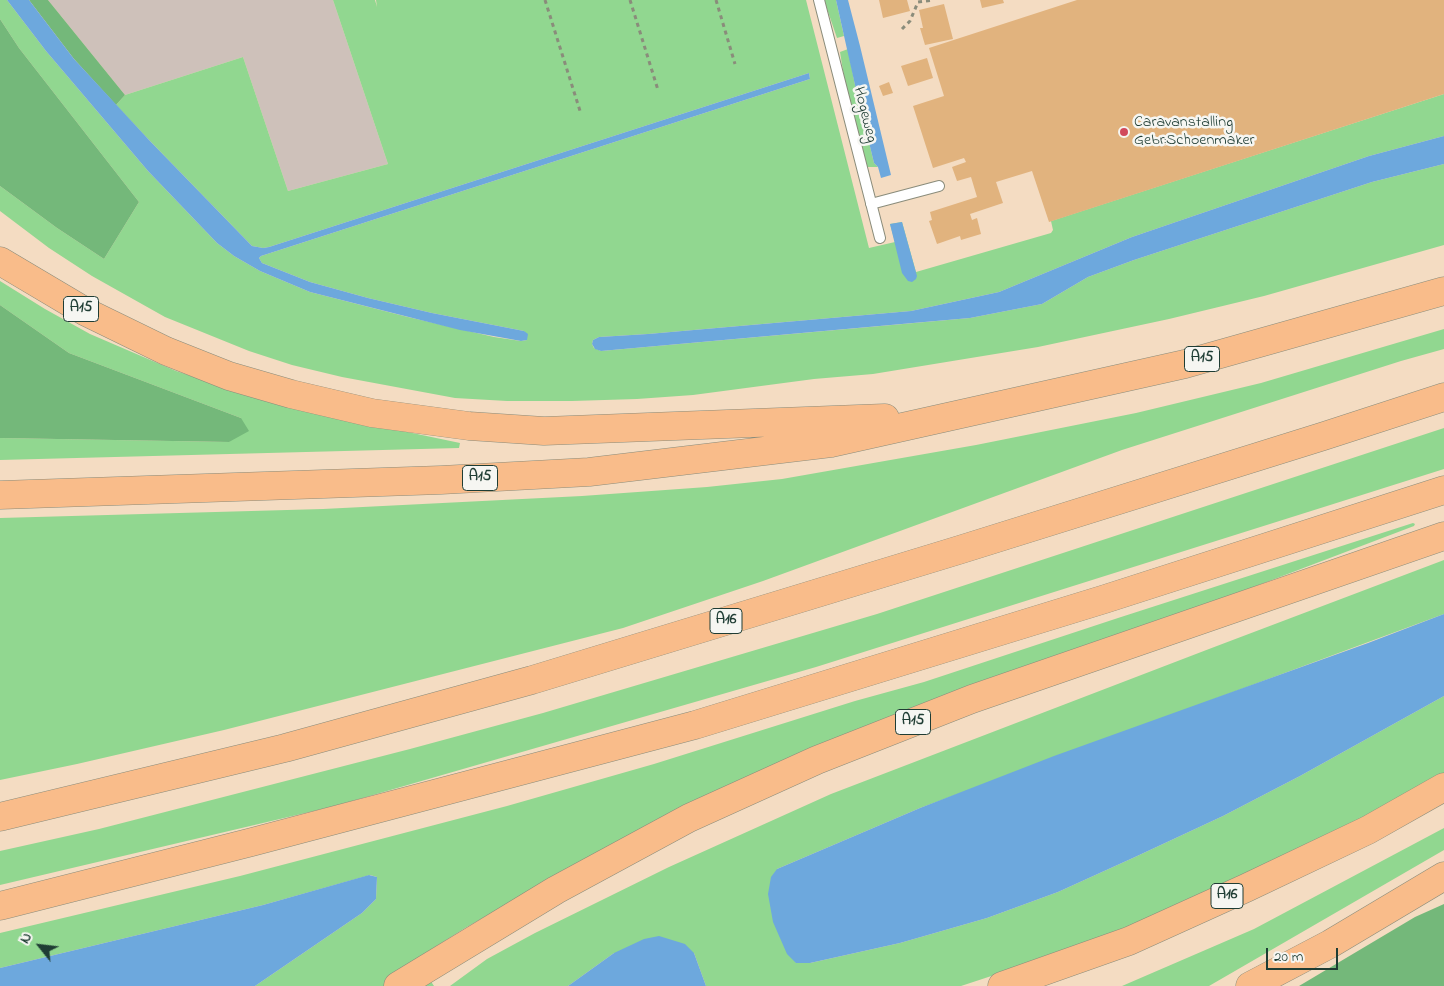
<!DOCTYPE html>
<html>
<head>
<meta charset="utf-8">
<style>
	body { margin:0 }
	#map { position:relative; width:1444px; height:986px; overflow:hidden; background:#f4dcc2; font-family:"Indie Flower",sans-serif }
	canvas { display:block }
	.north { position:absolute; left:15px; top:921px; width:50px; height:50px; -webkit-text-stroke:4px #f6f6f2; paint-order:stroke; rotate:299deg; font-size:14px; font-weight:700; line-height:20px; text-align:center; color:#1f3d34 }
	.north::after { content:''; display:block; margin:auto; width:18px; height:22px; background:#1f3d34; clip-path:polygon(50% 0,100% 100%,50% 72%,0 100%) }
	.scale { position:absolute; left:1266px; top:948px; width:72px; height:22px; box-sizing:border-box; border:2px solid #1f3d34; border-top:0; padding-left:6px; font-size:15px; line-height:18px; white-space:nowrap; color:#1f3d34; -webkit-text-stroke:4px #f6f6f2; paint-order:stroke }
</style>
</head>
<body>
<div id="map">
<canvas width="1444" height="986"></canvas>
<div class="north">N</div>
<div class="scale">20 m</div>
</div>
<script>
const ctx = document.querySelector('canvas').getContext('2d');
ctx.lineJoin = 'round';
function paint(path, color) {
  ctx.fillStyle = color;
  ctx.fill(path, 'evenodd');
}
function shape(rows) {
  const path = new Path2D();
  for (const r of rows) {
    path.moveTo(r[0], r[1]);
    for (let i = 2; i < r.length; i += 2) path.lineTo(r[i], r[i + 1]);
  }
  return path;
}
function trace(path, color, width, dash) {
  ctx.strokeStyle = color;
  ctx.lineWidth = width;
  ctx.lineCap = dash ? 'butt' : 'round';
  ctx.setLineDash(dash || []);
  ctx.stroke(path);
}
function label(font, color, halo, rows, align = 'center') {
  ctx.font = font + ' "Indie Flower",sans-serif';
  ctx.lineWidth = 5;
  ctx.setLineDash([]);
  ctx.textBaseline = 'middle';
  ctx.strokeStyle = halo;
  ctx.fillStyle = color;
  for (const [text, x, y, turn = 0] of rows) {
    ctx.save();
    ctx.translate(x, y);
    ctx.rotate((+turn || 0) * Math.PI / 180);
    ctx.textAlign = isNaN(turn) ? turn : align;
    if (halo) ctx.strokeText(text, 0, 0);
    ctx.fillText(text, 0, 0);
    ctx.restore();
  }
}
paint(shape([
	[48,0,333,0,388,164,288,191,243,57,125,95]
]), '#cec1ba');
paint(shape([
	[0,0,7,0,46,51,148,171,217,243,234,256,260,271,310,292,408,317,494,337,521,341,527,340,524,331,432,313,368,298,310,282,262,263,259,258,261,256,810,79,809,73,269,247,263,248,252,246,150,141,116,105,125,95,243,57,288,191,388,164,333,0,375,0,377,7,376,0,806,0,869,248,895,242,890,224,902,222,916,272,1051,233,1053,230,1051,221,1444,94,1444,136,1369,156,1132,237,999,292,911,311,648,334,599,337,593,340,592,344,594,348,601,351,970,318,1042,304,1088,277,1134,260,1372,182,1444,164,1444,245,1264,296,1169,319,1038,347,873,374,814,379,693,395,637,399,572,401,507,401,455,398,342,377,292,365,249,351,165,317,92,276,49,248,0,211,0,186,57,228,104,259,139,202,19,48,0,19],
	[824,0,836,0,844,36,837,38],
	[848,49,855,85,874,163,878,167,867,167,845,83,840,52],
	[0,281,45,309,90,334,176,371,257,398,398,430,460,443,459,448,0,460,0,438,229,442,241,418,69,353,0,305],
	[1444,329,1444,349,1401,361,1122,450,763,581,623,628,224,730,77,764,0,780,0,518,323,509,582,496,707,487,782,479,976,445,1136,413,1261,383],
	[1444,428,1444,469,1327,506,816,667,335,806,0,885,0,851,99,829,410,749,543,713,877,614],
	[1413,523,1415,524,1414,526,1043,667,518,898,465,928,416,959,434,986,255,986,362,913,376,899,377,877,370,875,263,905,0,968,0,933,240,876,507,806,654,764,855,701,924,682,1118,618],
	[1444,560,1444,614,920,808,777,869,796,963,810,963,900,943,987,918,1058,892,1135,857,1223,816,1300,776,1444,696,1444,782,1155,918,1037,961,961,986,706,986,694,953,614,953,568,986,450,986,487,959,535,933,669,867,831,794,1209,649],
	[1444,828,1444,850,1209,986,1122,986,1254,929]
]), '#91d790');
paint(shape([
	[29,0,48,0,125,95,116,105,74,59],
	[0,19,19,48,139,202,104,259,57,228,0,186],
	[0,305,69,353,241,418,249,431,229,442,0,438],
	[1444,904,1444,986,1299,986,1415,917]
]), '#74b87a');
paint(shape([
	[7,0,29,0,74,59,150,141,252,246,263,248,269,247,809,73,810,79,261,256,259,258,262,263,310,282,368,298,432,313,524,331,528,334,527,340,521,341,460,330,310,292,260,271,234,256,217,243,148,171,46,51],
	[836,0,848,0,860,46,891,175,881,178,878,167,874,163,855,85],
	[1444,136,1444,164,1372,182,1134,260,1088,277,1042,304,970,318,913,323,601,351,595,349,592,344,593,340,599,337,648,334,911,311,999,292,1132,237,1369,156],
	[902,222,917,276,916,279,912,282,908,281,902,273,890,224],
	[1444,614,1444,696,1300,776,1223,816,1135,857,1058,892,987,918,900,943,810,963,796,963,787,954,773,922,768,894,771,877,777,869,920,808,1054,756,1368,643],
	[369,875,377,877,376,899,362,913,255,986,0,986,0,968,263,905],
	[659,936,685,944,694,953,706,986,568,986,614,953,644,939]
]), '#6da8dd');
paint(shape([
	[879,0,907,0,910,11,883,18],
	[980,0,1003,0,1004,3,982,8],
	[1077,0,1444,0,1444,94,1049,222,1032,171,996,182,1003,203,970,214,972,220,977,218,981,234,961,240,960,236,937,244,929,221,932,220,930,212,977,197,971,177,957,181,952,167,966,162,964,158,933,168,913,106,944,96,929,48],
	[944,4,953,39,925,45,920,28,923,28,919,10],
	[927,58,933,78,908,86,901,66],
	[889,82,893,93,883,96,879,86]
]), '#e1b37e');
const lane = shape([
	[819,0,880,238],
	[871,204,939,186]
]);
const highway = shape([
	[0,261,86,312,166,351,229,376,291,394,372,413,469,426,544,431,885,418],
	[0,495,441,480,589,472,831,443,1185,364,1444,291],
	[0,817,285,748,532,680,959,550,1324,436,1444,397],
	[0,906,252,842,695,725,1105,599,1444,490],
	[398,986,556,890,689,818,817,760,972,699,1444,536],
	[1002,986,1129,941,1246,888,1368,830,1444,787],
	[1250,986,1330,944,1444,876]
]);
trace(lane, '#8a8c7b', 12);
trace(highway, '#8a8c7b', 29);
trace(shape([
	[545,0,581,114],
	[630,0,658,90],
	[716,0,735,64],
	[902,29,910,21,918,2,933,0]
]), '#8a8c7b', 3, [4, 4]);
trace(lane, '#fff', 10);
trace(highway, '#f9bc8a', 28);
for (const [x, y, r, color] of [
	[1124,132,5,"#d1495b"]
]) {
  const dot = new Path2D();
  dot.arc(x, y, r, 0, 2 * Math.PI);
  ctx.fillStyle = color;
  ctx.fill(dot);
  trace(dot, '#f6f6f2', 2);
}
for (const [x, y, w] of [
	[81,309,35],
	[1202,359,35],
	[480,478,35],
	[726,621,32],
	[913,722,35],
	[1227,896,32]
]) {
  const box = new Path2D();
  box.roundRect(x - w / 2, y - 12.5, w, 25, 4);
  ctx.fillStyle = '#f6f6f2';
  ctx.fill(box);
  trace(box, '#1f3d34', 1);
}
label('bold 15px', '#1f3d34', null, [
	["A15",81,309],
	["A15",1202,359],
	["A15",480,478],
	["A16",726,621],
	["A15",913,722],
	["A16",1227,896]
]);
label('16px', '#1f3d34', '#f6f6f2', [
	["Hogeweg",864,115,76]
]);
label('16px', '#1f3d34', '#f6f6f2', [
	["Caravanstalling",1134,123],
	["Gebr:Schoenmaker",1134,141]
], 'left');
</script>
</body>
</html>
